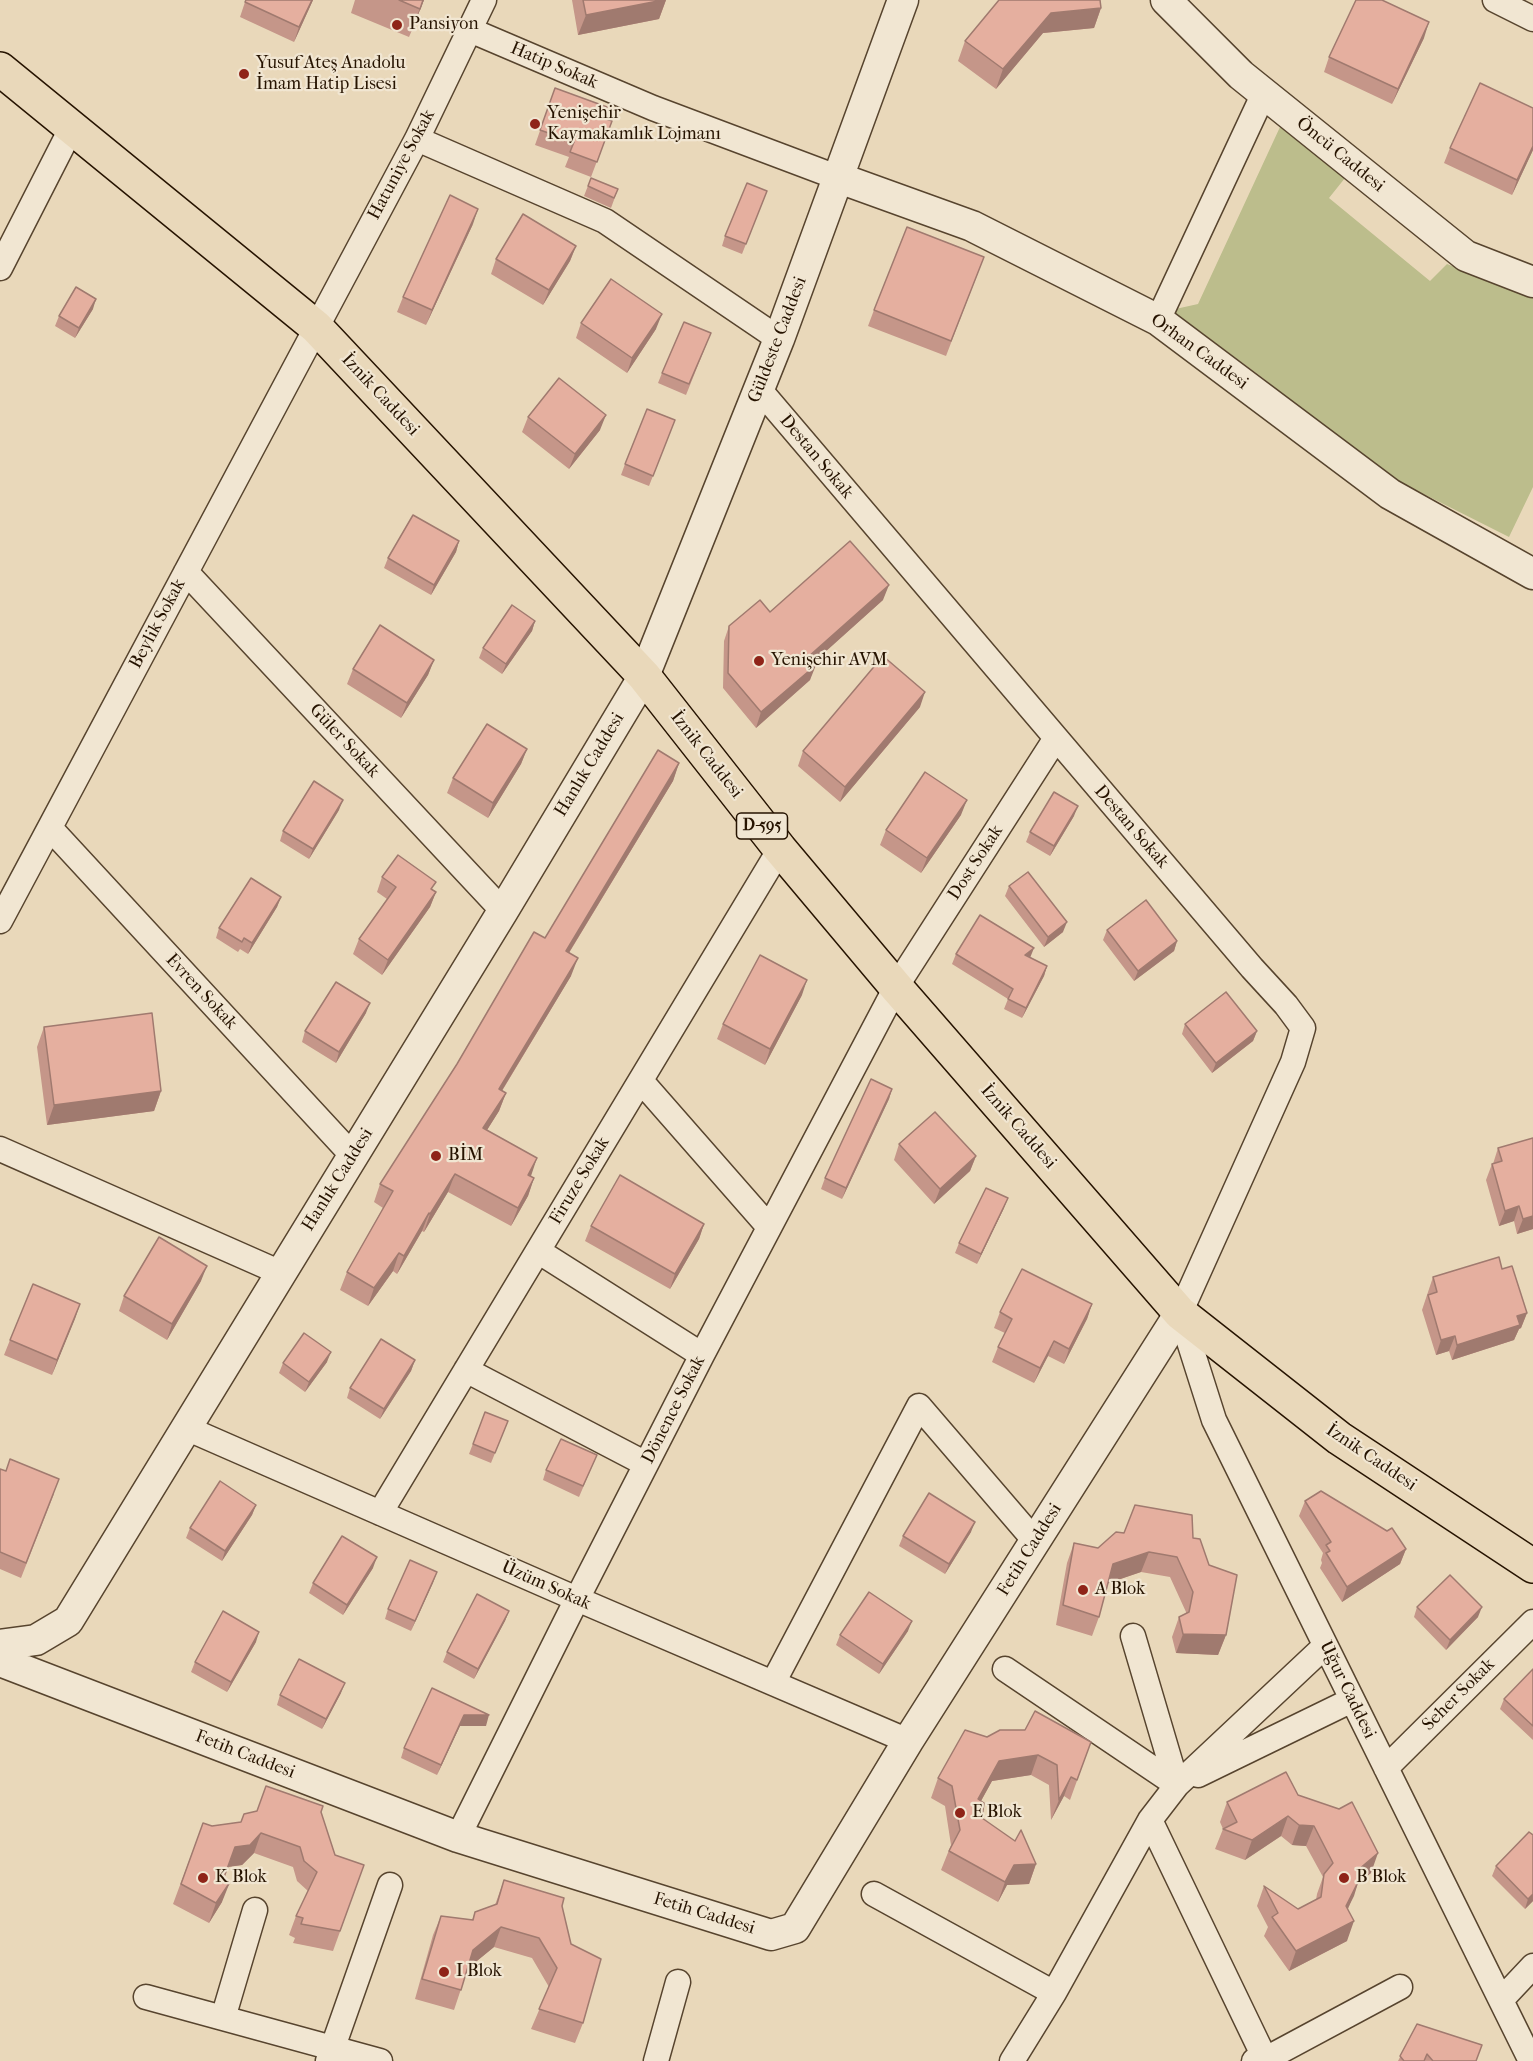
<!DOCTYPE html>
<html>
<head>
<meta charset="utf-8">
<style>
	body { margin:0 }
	canvas { display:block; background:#e9d8ba }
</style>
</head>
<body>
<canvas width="1533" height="2061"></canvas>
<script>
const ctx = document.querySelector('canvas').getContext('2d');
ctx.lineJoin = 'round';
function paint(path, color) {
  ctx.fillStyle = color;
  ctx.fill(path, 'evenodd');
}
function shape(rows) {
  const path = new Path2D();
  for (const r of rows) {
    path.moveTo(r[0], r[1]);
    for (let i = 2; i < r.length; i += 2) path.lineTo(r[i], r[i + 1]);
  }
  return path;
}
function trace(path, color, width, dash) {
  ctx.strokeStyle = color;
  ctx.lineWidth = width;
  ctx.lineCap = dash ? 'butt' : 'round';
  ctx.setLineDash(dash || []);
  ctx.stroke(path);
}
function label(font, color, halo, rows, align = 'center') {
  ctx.font = font + ' "IM FELL French Canon",serif';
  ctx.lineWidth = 4.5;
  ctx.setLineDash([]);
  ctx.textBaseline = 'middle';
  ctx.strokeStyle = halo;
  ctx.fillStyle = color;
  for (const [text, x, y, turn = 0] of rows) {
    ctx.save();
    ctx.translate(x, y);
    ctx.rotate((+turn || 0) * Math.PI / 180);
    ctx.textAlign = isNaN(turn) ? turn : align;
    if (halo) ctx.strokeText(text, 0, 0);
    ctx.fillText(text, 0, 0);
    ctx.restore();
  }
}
paint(shape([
	[1280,127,1345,178,1329,198,1430,281,1447,264,1533,297,1533,487,1509,537,1374,469,1263,378,1171,310,1198,304]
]), '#bcbd8c');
const minor = shape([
	[1495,0,1533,19],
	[470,30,653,108,839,178],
	[417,139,605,221,779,339],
	[0,268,72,127],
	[1158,320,1264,93],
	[759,389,1252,968,1286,1005,1303,1028,1293,1062,1180,1313,1214,1420,1531,2061],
	[186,572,503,911],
	[50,828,353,1156],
	[0,921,417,139,484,0],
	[641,1081,769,1227],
	[0,1149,281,1273],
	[538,1251,702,1355],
	[466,1370,646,1464],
	[186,1428,577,1599,908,1741],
	[380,1513,780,849],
	[1133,1636,1177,1785],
	[1005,1669,1177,1785],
	[773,1683,919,1406,1035,1541],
	[1386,1768,1533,1622],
	[1198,1775,1352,1700],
	[1150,1820,1266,2061],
	[458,1837,577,1599,702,1355,896,987,1056,738],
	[874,1894,1054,1993],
	[146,1997,380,2061],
	[1502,1999,1533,1966],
	[223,2018,255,1910],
	[328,2061,390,1885],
	[656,2061,678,1982],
	[1012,2061,1054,1993,1150,1820,1177,1785,1325,1646],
	[1254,2061,1264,2060,1400,1987]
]);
const tertiary = shape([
	[1166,0,1241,75,1466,256,1533,282],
	[839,178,972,226,1158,320,1390,494,1533,574],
	[0,1645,36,1640,68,1621,503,911,644,676,779,339,903,0],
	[0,1661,458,1837,771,1935,795,1928,908,1741,1180,1313]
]);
const primary = shape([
	[0,69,316,327,644,676,780,849,896,987,1180,1313,1339,1438,1533,1566]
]);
trace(minor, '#57442e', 27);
trace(tertiary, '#57442e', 33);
trace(primary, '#261300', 36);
trace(minor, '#f1e6d2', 24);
trace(tertiary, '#f1e6d2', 30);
trace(primary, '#e9d8ba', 33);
paint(shape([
	[313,0,294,42,240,17,245,2],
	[355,0,424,0,409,37,351,13],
	[572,0,666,0,659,19,578,35],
	[1101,8,1094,28,1043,33,996,89,958,61,965,41],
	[1424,38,1392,104,1324,72,1329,57],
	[555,88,603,118,612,121,591,177,565,167,569,157,535,145],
	[1533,108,1533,150,1512,195,1444,163,1450,148],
	[591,178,618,189,611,208,584,196],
	[767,191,742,254,722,246,725,236],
	[473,224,426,325,397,312,403,297],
	[576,246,570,261,543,305,491,274,496,259],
	[984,257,946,356,868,326,874,310],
	[93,309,75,338,55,326,59,316],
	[581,323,656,329,627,373,576,338],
	[707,343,686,395,658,383,662,373],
	[528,417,600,430,569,469,522,432],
	[675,420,649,486,621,475,625,464],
	[459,541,456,552,431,595,384,568,388,558],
	[883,600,813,662,810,680,756,728,723,688,724,641,729,626,770,612],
	[535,621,532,631,502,674,479,658,483,648],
	[434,660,428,675,401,718,347,684,353,669],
	[920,707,840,802,798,766,803,751],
	[527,749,521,764,488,818,447,793,453,778],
	[679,763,673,781,569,953,571,976,502,1091,506,1093,499,1111,487,1130,530,1176,534,1178,528,1196,511,1226,448,1192,424,1232,422,1231,397,1274,393,1271,368,1306,340,1290,347,1272,383,1208,374,1202,380,1184,545,938],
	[339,810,309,859,280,841,283,831],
	[961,815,921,873,880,845,886,830],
	[1074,816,1050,856,1026,842,1030,832],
	[382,877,433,890,436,892,430,907,382,975,353,954,359,939,387,899,377,892],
	[1009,886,1063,932,1044,947,1005,896],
	[281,897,277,907,248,954,240,949,238,952,216,938,219,928],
	[1107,930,1177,941,1174,951,1134,981,1103,940],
	[956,954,1030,957,1047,966,1044,976,1022,1018,1004,1009,1008,999,952,964],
	[802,995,765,1065,717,1039,723,1024],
	[366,1013,336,1063,302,1042,305,1031],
	[1185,1024,1257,1031,1253,1041,1212,1073,1182,1034],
	[44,1027,161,1091,154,1111,47,1125,37,1047],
	[892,1089,889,1099,842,1199,821,1189,825,1178],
	[1533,1138,1533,1229,1517,1234,1514,1221,1499,1226,1486,1180,1492,1164,1493,1164,1498,1148],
	[899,1144,976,1156,970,1171,934,1204,894,1160],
	[1004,1208,977,1264,955,1253,959,1243],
	[704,1224,699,1239,670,1289,585,1241,591,1226],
	[1502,1269,1527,1313,1521,1328,1519,1329,1514,1340,1452,1360,1449,1351,1436,1355,1422,1310,1433,1277],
	[201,1281,167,1340,119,1311,124,1296],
	[80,1304,52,1375,4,1355,10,1340],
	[1092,1304,1087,1319,1064,1364,1048,1356,1034,1383,992,1362,998,1347,1005,1333,994,1328,1000,1312],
	[415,1360,411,1371,380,1419,347,1398,350,1388],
	[327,1362,305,1392,279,1373,283,1363],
	[485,1412,508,1421,491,1463,469,1454],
	[597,1455,579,1497,543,1480,546,1470],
	[0,1469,54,1494,21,1578,0,1569],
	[1305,1501,1387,1531,1406,1549,1400,1564,1342,1602,1320,1568,1322,1563,1321,1560,1323,1553,1299,1516],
	[256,1505,252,1515,222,1561,186,1538,190,1528],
	[971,1532,945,1574,899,1546,903,1536],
	[1124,1533,1193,1538,1226,1635,1218,1655,1176,1653,1172,1637,1179,1617,1186,1614,1186,1612,1170,1577,1141,1572,1108,1583,1099,1617,1092,1636,1056,1625,1067,1563,1074,1543,1098,1548],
	[373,1568,343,1615,309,1593,313,1583],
	[437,1572,411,1631,385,1619,388,1609],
	[1417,1607,1478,1617,1446,1650,1414,1617],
	[509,1611,505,1621,474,1679,443,1662,447,1652],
	[908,1631,879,1674,836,1645,840,1635],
	[256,1642,227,1692,191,1672,195,1662],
	[1533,1669,1533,1740,1500,1709,1504,1699],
	[432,1688,486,1726,460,1726,437,1775,401,1758,404,1748],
	[341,1693,322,1729,277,1705,280,1695],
	[987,1737,1091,1742,1070,1800,1064,1796,1051,1820,1049,1785,1031,1775,992,1781,981,1801,982,1818,1036,1864,1029,1884,1007,1885,998,1902,941,1870,951,1845,945,1806,931,1798,938,1778],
	[1298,1795,1371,1873,1358,1883,1348,1909,1347,1941,1289,1971,1264,1936,1268,1927,1257,1906,1264,1886,1298,1909,1316,1900,1317,1894,1323,1877,1306,1846,1292,1845,1281,1836,1245,1860,1215,1849,1223,1829,1220,1822,1227,1802],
	[321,1812,335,1855,364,1865,333,1951,293,1943,295,1938,289,1935,296,1916,308,1891,297,1881,293,1867,254,1853,242,1865,228,1867,223,1880,222,1902,209,1923,173,1904,203,1823,212,1826],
	[1533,1835,1533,1901,1525,1909,1492,1876,1496,1866],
	[504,1880,562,1906,583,2023,575,2043,531,2029,549,1987,532,1958,494,1947,468,1968,454,2010,415,1999,433,1935,441,1916,472,1920,475,1912,495,1905],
	[1417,2024,1476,2061,1398,2061]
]), '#c59689');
paint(shape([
	[312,0,313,0,294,42,299,27],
	[423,0,424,0,409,37],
	[663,0,666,0,659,19,578,35,586,15],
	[1101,8,1094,28,1043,33,996,89,1003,69,1051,13],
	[1429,22,1424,38,1392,104,1398,89],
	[1533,146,1533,150,1512,195,1517,180],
	[478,209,473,224,426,325,432,310],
	[576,246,570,261,543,305,549,290],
	[96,299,93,309,75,338,79,328],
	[662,314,656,329,627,373,632,358],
	[606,415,600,430,569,469,575,454],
	[459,541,456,552,431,595,434,585],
	[889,585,883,600,803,672,808,657],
	[535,621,532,631,502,674,506,664],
	[434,660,428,675,401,718,407,703],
	[816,665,810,680,756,728,761,712],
	[925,692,920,707,840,802,845,787],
	[527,749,521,764,488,818,493,803],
	[679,763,673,781,559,969,566,951],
	[343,800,339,810,309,859,313,849],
	[967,800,961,815,921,873,927,858],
	[1078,806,1074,816,1050,856,1054,846],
	[436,892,430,907,382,975,388,960],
	[281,897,277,907,248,954,252,943],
	[1067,922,1063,932,1044,947,1048,937],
	[1177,941,1174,951,1134,981,1138,971],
	[1034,948,1030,958,1025,955],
	[578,958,571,976,492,1107,499,1089],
	[1047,966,1044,976,1022,1018,1026,1008],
	[807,980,802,995,765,1065,770,1049],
	[370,1003,366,1013,336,1063,339,1052],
	[1257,1031,1253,1041,1212,1073,1216,1063],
	[892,1089,889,1099,842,1199,846,1188],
	[161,1091,154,1111,47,1125,54,1105],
	[506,1093,499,1111,477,1146,483,1128],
	[976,1156,970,1171,934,1204,940,1189],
	[537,1158,531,1176,521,1193,528,1175],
	[455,1174,448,1192,424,1232,430,1214],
	[534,1178,528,1196,511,1226,518,1208],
	[1008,1198,1004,1208,977,1264,981,1254],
	[1519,1206,1514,1221,1499,1226,1505,1211],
	[429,1213,422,1231,397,1274,404,1256],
	[1533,1216,1533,1229,1517,1234,1523,1219],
	[704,1224,699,1239,670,1289,675,1274],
	[399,1253,393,1271,368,1306,374,1288],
	[207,1266,201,1281,167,1340,172,1324],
	[80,1304,75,1319,52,1375,57,1360],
	[1092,1304,1087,1319,1064,1364,1069,1349],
	[1527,1313,1521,1328,1519,1329,1514,1340,1452,1360,1457,1345,1517,1316],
	[1455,1336,1449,1351,1436,1355,1441,1340],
	[1054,1341,1048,1356,1034,1383,1040,1368],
	[331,1352,327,1362,305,1392,309,1382],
	[415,1360,411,1371,380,1419,384,1409],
	[256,1505,252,1515,222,1561,225,1551],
	[975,1522,971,1532,945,1574,949,1564],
	[1406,1549,1400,1564,1342,1602,1347,1587],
	[1149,1552,1141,1572,1106,1584,1113,1564],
	[377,1557,373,1568,343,1615,347,1605],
	[437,1572,433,1583,411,1631,415,1621],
	[1482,1607,1478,1617,1446,1650,1450,1640],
	[509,1611,505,1621,474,1679,478,1669],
	[912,1621,908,1631,879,1674,883,1664],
	[259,1632,256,1642,227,1692,231,1682],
	[1183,1634,1226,1635,1218,1655,1176,1653],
	[345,1683,341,1693,322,1729,326,1719],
	[464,1715,489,1715,486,1726,460,1726,437,1775,441,1765],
	[1038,1755,1031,1775,992,1781,971,1819,978,1799,999,1761],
	[1071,1777,1064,1796,1051,1820,1059,1800],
	[1288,1816,1281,1836,1245,1860,1252,1840],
	[1299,1825,1314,1826,1306,1846,1292,1845],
	[261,1833,254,1853,242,1865,228,1867,235,1847],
	[1378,1853,1371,1873,1358,1883,1354,1896,1339,1926,1358,1870],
	[1036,1864,1029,1884,1007,1885,998,1902,1005,1882,1014,1865],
	[230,1882,222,1902,209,1923,216,1903],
	[1533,1894,1533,1901,1525,1909,1528,1899],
	[1354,1921,1347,1941,1289,1971,1296,1951],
	[501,1927,494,1947,466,1970,473,1950]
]), '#a07a6f');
const building = shape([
	[246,0,312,0,299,27,245,2,246,0],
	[399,0,423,0,420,9,399,0],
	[583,0,663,0,586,15,583,0],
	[999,0,1100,0,1101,8,1051,13,1003,69,965,41,999,0],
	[1356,0,1382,0,1429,22,1398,89,1329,57,1356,0],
	[1480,83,1533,108,1533,146,1517,180,1450,148,1480,83],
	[555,88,607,107,603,118,612,121,597,162,570,152,574,142,540,130,555,88],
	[591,178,618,189,614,198,588,186,591,178],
	[747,183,767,191,746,244,725,236,747,183],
	[450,195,478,209,432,310,403,297,450,195],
	[523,214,576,246,549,290,496,259,523,214],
	[907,227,984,257,951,341,874,310,907,227],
	[611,279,662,314,632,358,581,323,611,279],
	[76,287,96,299,79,328,59,316,76,287],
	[684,322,711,333,689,384,662,373,684,322],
	[559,378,606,415,575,454,528,417,559,378],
	[647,409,675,420,653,476,625,464,647,409],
	[413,515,459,541,434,585,388,558,413,515],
	[850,541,889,585,808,657,816,665,761,712,728,673,729,626,760,600,770,612,850,541],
	[512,605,535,621,506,664,483,648,512,605],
	[380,625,434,660,407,703,353,669,380,625],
	[883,656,925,692,845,787,803,751,883,656],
	[487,724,527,749,493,803,453,778,487,724],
	[658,750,679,763,566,951,578,958,499,1089,506,1093,483,1128,537,1158,528,1175,534,1178,518,1208,455,1174,430,1214,429,1213,404,1256,399,1253,374,1288,347,1272,393,1191,380,1184,457,1064,534,932,545,938,658,750],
	[925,772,967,800,927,858,886,830,925,772],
	[314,781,343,800,313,849,283,831,314,781],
	[1054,792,1078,806,1054,846,1030,832,1054,792],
	[398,855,436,882,431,889,436,892,388,960,359,939,396,887,382,877,398,855],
	[1028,872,1067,922,1048,937,1009,886,1028,872],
	[251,878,281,897,252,943,244,938,242,942,219,928,251,878],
	[1146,900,1177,941,1138,971,1107,930,1146,900],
	[980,915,1034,948,1025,955,1047,966,1026,1008,1008,999,1013,989,956,954,980,915],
	[760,955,807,980,770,1049,723,1024,760,955],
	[336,982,370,1003,339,1052,305,1031,336,982],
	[1226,992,1257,1031,1216,1063,1185,1024,1226,992],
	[152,1013,161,1091,54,1105,44,1027,152,1013],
	[871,1079,892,1089,846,1188,825,1178,871,1079],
	[935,1112,976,1156,940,1189,899,1144,935,1112],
	[1533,1138,1533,1216,1523,1219,1519,1206,1505,1211,1492,1164,1502,1161,1498,1148,1533,1138],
	[620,1175,704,1224,675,1274,591,1226,620,1175],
	[986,1188,1008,1198,981,1254,959,1243,986,1188],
	[159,1237,207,1266,172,1324,124,1296,159,1237],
	[1499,1257,1502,1269,1512,1266,1527,1313,1517,1316,1520,1325,1457,1345,1455,1336,1441,1340,1428,1295,1437,1292,1433,1277,1499,1257],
	[1022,1269,1092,1304,1069,1349,1054,1341,1040,1368,998,1347,1012,1319,1000,1312,1022,1269],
	[33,1284,80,1304,57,1360,10,1340,33,1284],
	[304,1333,331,1352,309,1382,283,1363,304,1333],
	[381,1339,415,1360,384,1409,350,1388,381,1339],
	[485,1412,508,1421,495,1453,473,1444,485,1412],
	[561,1439,597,1455,583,1486,546,1470,561,1439],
	[10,1459,59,1479,26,1563,0,1552,0,1469,6,1471,10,1459],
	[220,1481,256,1505,225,1551,190,1528,220,1481],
	[1321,1491,1387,1531,1392,1528,1406,1549,1347,1587,1326,1553,1330,1551,1326,1545,1331,1542,1305,1501,1321,1491],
	[929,1493,975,1522,949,1564,903,1536,929,1493],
	[1135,1505,1192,1515,1193,1538,1200,1539,1209,1565,1237,1575,1226,1635,1183,1634,1179,1617,1189,1612,1193,1592,1177,1557,1149,1552,1113,1564,1099,1617,1063,1605,1074,1543,1098,1548,1116,1532,1124,1533,1135,1505],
	[342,1536,377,1557,347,1605,313,1583,342,1536],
	[410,1560,437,1572,415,1621,388,1609,410,1560],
	[1450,1575,1482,1607,1450,1640,1417,1607,1450,1575],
	[869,1592,912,1621,883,1664,840,1635,869,1592],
	[477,1594,509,1611,478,1669,447,1652,477,1594],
	[223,1611,259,1632,231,1682,195,1662,223,1611],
	[299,1659,345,1683,326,1719,280,1695,299,1659],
	[1533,1669,1533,1726,1504,1699,1533,1669],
	[432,1688,489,1715,464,1715,441,1765,404,1748,432,1688],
	[1035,1711,1091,1742,1077,1780,1071,1777,1059,1800,1057,1765,1038,1755,999,1761,978,1799,984,1803,982,1818,1015,1841,1021,1830,1036,1864,1014,1865,1005,1882,949,1851,960,1830,952,1786,938,1778,965,1730,987,1737,1000,1730,1025,1730,1035,1711],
	[1286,1772,1298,1795,1339,1809,1352,1802,1378,1853,1358,1870,1361,1876,1346,1906,1354,1921,1296,1951,1272,1917,1278,1913,1264,1886,1298,1909,1321,1897,1324,1874,1333,1863,1314,1826,1299,1825,1288,1816,1252,1840,1223,1829,1237,1822,1227,1802,1286,1772],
	[266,1786,323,1806,321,1812,335,1855,364,1865,340,1931,301,1924,303,1918,296,1916,317,1872,304,1861,300,1847,261,1833,250,1845,235,1847,223,1880,230,1882,216,1903,181,1884,203,1823,212,1826,241,1822,244,1814,257,1811,266,1786],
	[1529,1832,1533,1835,1533,1894,1528,1899,1496,1866,1529,1832],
	[504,1880,564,1898,562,1906,571,1944,601,1959,583,2023,539,2009,557,1968,539,1938,501,1927,473,1950,461,1990,422,1979,441,1916,473,1920,475,1912,497,1904,504,1880],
	[1417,2024,1482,2045,1476,2061,1433,2061,1427,2054,1424,2061,1404,2061,1400,2056,1417,2024]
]);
paint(building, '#e5af9f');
trace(building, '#a07a6f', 1.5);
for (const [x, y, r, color] of [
	[397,25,6,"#8f2418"],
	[244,74,6,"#8f2418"],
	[535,124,6,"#8f2418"],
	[759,661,6,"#8f2418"],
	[436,1156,6,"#8f2418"],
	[1083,1590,6,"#8f2418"],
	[960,1813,6,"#8f2418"],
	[203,1878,6,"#8f2418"],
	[1344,1878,6,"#8f2418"],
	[444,1972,6,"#8f2418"]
]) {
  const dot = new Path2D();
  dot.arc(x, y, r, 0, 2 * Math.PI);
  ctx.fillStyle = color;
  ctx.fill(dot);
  trace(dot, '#f1e6d2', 2);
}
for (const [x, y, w] of [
	[762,826,51]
]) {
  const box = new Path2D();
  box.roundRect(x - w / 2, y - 13, w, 26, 4.5);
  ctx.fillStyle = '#f1e6d2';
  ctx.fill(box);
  trace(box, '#261300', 1.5);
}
label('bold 16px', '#261300', null, [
	["D-595",762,826]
]);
label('18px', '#261300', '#f1e6d2', [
	["Pansiyon",409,25],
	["Yusuf Ateş Anadolu",256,64],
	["İmam Hatip Lisesi",256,85],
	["Yenişehir",547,114],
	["Kaymakamlık Lojmanı",547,135],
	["Yenişehir AVM",771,661],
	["BİM",448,1156],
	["A Blok",1095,1590],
	["E Blok",972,1813],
	["K Blok",215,1878],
	["B Blok",1356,1878],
	["I Blok",456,1972]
], 'left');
label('18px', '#261300', '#f1e6d2', [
	["Hatip Sokak",554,66,23],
	["Öncü Caddesi",1340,155,39],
	["Hatuniye Sokak",402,165,-62],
	["Güldeste Caddesi",778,340,-69],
	["Orhan Caddesi",1199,352,36],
	["İznik Caddesi",380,395,47],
	["Destan Sokak",816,457,50],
	["Beylik Sokak",158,624,-62],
	["Güler Sokak",344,741,47],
	["İznik Caddesi",706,755,52],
	["Hanlık Caddesi",590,765,-59],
	["Destan Sokak",1131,827,49],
	["Dost Sokak",976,863,-57],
	["Evren Sokak",201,992,47],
	["İznik Caddesi",1018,1127,49],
	["Hanlık Caddesi",338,1180,-58],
	["Firuze Sokak",580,1181,-59],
	["Dönence Sokak",674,1410,-63],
	["İznik Caddesi",1371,1458,34],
	["Fetih Caddesi",1030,1550,-58],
	["Üzüm Sokak",546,1586,24],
	["Uğur Caddesi",1347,1690,64],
	["Seher Sokak",1459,1695,-45],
	["Fetih Caddesi",245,1755,21],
	["Fetih Caddesi",704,1914,17]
]);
</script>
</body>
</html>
